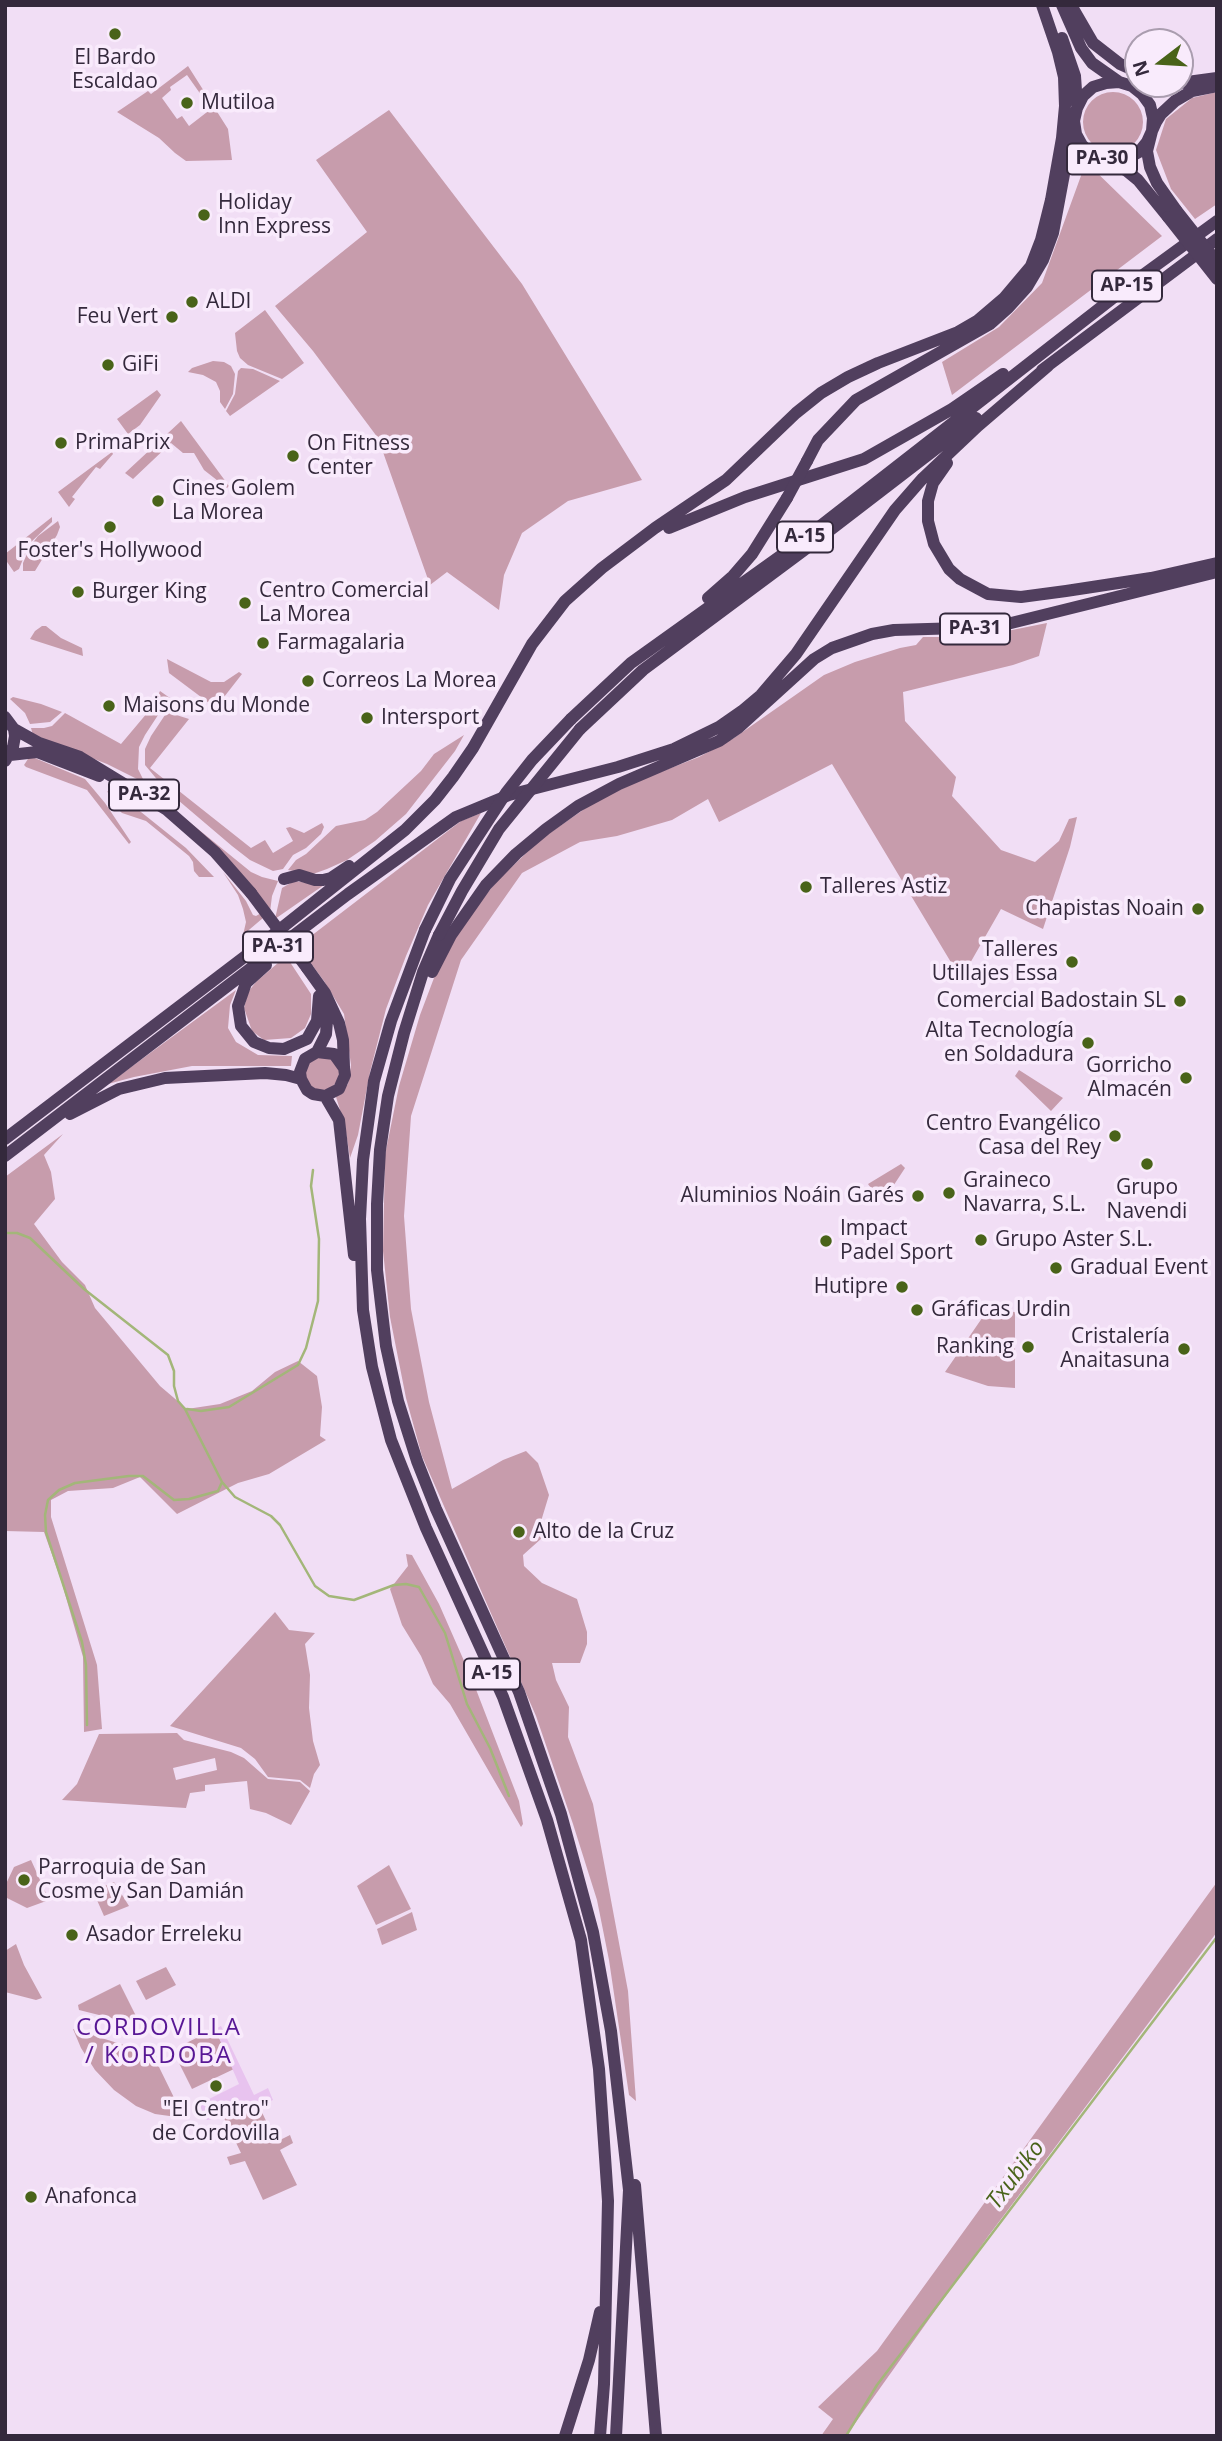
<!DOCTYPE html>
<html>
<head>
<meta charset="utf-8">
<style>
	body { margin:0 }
	#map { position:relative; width:1222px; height:2441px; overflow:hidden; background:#f1def5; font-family:"Open Sans",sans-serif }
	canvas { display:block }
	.frame { position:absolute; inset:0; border:7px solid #34293c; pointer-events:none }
	.north { position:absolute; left:1124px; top:28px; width:70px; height:70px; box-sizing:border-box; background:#f9ebfc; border:2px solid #aa9daf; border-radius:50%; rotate:253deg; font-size:19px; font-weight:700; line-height:28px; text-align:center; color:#34293c }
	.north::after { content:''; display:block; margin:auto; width:24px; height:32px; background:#496319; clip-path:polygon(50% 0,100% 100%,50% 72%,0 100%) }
</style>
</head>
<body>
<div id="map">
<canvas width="1222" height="2441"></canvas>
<div class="frame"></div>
<div class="north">N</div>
</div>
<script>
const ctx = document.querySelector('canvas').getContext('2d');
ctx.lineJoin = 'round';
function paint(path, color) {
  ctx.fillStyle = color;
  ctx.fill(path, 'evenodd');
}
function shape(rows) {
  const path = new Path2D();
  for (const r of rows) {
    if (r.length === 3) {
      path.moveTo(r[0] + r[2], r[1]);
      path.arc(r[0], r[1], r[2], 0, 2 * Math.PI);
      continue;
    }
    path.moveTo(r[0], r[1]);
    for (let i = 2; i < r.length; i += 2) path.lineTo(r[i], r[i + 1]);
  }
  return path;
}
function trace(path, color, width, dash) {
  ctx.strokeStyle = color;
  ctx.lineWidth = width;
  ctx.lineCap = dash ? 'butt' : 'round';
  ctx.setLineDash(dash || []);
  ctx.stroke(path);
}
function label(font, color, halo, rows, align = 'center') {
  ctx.font = font + ' "Open Sans",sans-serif';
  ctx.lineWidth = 7;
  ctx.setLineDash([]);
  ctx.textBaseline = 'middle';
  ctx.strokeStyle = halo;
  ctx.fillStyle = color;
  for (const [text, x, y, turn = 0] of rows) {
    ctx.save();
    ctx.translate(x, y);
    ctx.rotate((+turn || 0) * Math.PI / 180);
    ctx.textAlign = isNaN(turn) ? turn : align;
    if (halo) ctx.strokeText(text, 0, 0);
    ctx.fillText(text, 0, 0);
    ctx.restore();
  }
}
paint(shape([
	[188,66,228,129,232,160,186,161,175,153,159,138,117,112,148,91,151,94],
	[187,75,211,109,189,126,182,116,177,119,162,98,171,90,170,87],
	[1217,92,1217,204,1195,219,1171,189,1156,150,1166,119,1192,98],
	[1113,122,30],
	[389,110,522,284,642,480,568,501,522,533,504,575,499,610,447,572,430,585,378,438,313,351,275,306,367,232,316,160],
	[1086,162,1162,236,952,395,942,362,999,327,1042,283],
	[265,310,304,363,282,379,248,365,240,358,237,351,235,333],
	[213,361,224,362,231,366,235,374,233,394,225,409,220,402,220,391,216,382,203,375,188,372,192,368],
	[241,368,253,369,280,381,230,416,226,411,235,394,238,371],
	[157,390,161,395,140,425,128,434,117,419],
	[181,421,229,486,227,488,204,470,194,453,183,453,171,443,133,479,125,473],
	[112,452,113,454,100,469,96,467,72,497,75,499,69,507,58,492],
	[52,517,52,522,29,544,19,569,14,572,5,559,5,554],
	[58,521,60,527,57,535,35,571,23,571,23,563,31,545,38,536],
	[1047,623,1039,656,1013,665,903,692,905,721,956,777,952,796,1001,850,1035,862,1059,841,1069,819,1077,817,1070,847,1043,929,1001,909,961,979,832,764,719,822,708,799,672,820,617,836,580,842,522,873,461,960,411,1116,404,1216,411,1309,429,1402,452,1489,503,1460,526,1451,538,1463,549,1495,542,1518,542,1538,523,1555,524,1566,542,1583,577,1599,587,1632,587,1644,580,1663,552,1663,556,1680,569,1707,568,1737,593,1804,628,1991,636,2101,629,2095,609,1960,597,1900,573,1824,536,1716,422,1456,406,1398,390,1317,383,1251,385,1155,399,1086,420,1015,437,970,466,919,498,880,541,839,596,801,645,778,699,757,734,738,824,675,855,662,900,648,916,645,923,637,977,637],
	[42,626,46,626,61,638,82,648,83,656,30,639,35,631],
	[167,659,211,682,224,682,239,672,242,674,217,706,213,706,169,673],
	[160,691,177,703,167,704,162,709,145,735,139,747,138,769,145,783,107,764,33,735,31,728,44,728,52,726,65,713,121,744,153,706],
	[13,697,41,704,62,712,50,722,30,724,25,713,10,699],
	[167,712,189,719,150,768,251,848,265,840,273,853,293,841,286,828,290,827,304,833,322,823,324,827,321,834,306,848,293,855,283,869,273,871,250,860,232,846,165,789,145,765,145,749,151,736],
	[464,735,455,751,406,814,375,841,347,860,327,869,313,874,288,870,296,860,306,854,336,826,365,820,377,812,421,771,434,754],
	[30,756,85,779,105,803,131,842,129,844,87,790,26,767,24,765],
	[107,791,136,808,186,848,214,877,199,877,194,871,193,862,189,856,146,821,122,813,115,806],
	[481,813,428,905,406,956,386,1009,370,1072,358,1135,350,1158,345,1126,336,1097,348,1084,351,1065,344,1014,324,981,298,946,461,821],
	[182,816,251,872,262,877,278,881,272,896,270,912,243,935,246,922,243,909,238,895,223,872,246,901,253,915,256,916,263,912],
	[294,881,324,885,275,919,282,888],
	[286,956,311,994,311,1014,305,1028,291,1038,264,1040,252,1031,244,1008,248,992,256,982],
	[236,990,230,1005,228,1028,236,1042,258,1055,292,1056,291,1066,192,1066,134,1077,108,1084],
	[322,1073,17],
	[1019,1070,1063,1098,1051,1111,1015,1076],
	[63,1134,44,1155,51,1172,55,1199,34,1224,62,1262,85,1285,95,1308,160,1386,187,1409,220,1404,252,1391,275,1372,298,1361,317,1376,322,1407,320,1436,326,1440,269,1474,238,1483,177,1514,140,1477,113,1488,68,1491,51,1500,51,1517,97,1665,102,1729,84,1732,83,1657,61,1580,44,1532,5,1531,5,1177],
	[901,1164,905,1168,884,1200,878,1198,868,1184],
	[991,1305,1002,1311,1015,1312,1015,1388,988,1386,945,1372],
	[406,1554,412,1555,439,1604,472,1679,519,1801,523,1824,521,1827,450,1704,433,1684,421,1656,402,1625,390,1589,408,1566],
	[275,1612,289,1630,315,1633,305,1644,310,1675,309,1708,313,1741,320,1765,314,1774,310,1788,300,1780,268,1777,255,1759,241,1748,170,1726],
	[177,1733,184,1740,231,1752,244,1758,268,1779,300,1782,310,1791,291,1825,266,1813,250,1809,247,1781,205,1785,205,1791,190,1793,186,1808,62,1800,77,1784,99,1734],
	[215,1758,217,1770,176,1780,173,1768],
	[31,1860,49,1900,27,1908,5,1897,5,1886,14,1867],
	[389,1865,411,1909,376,1925,357,1886],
	[114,1882,129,1906,104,1916,93,1891],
	[1217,1882,1217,1932,989,2235,846,2436,821,2436,833,2419,818,2407,877,2351],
	[412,1912,417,1930,382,1945,377,1929],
	[16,1944,24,1965,42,1998,36,2000,5,1992,5,1951],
	[166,1967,176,1985,146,2000,136,1981],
	[120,1984,137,2018,131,2023,79,2010,78,2005],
	[73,2029,127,2046,134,2046,141,2059,159,2067,184,2118,155,2114,136,2106,114,2090,95,2070,81,2048],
	[215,2029,234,2069,192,2089,176,2057,180,2046],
	[259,2106,276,2142,290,2135,293,2143,280,2150,297,2185,263,2200,245,2161,230,2165,227,2157,241,2153,224,2118]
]), '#c79cac');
paint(shape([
	[221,2026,254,2095,268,2088,273,2100,238,2115,207,2120,199,2104,239,2084,215,2029]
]), '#e8c3ef');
trace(shape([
	[5,1233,17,1233,30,1238,84,1289,168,1355,174,1371,174,1386,178,1401,185,1409,222,1482,235,1497,271,1516,280,1525,315,1586,329,1596,354,1600,394,1585,406,1584,419,1587,445,1633,467,1704,490,1748,509,1796],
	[187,1409,201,1411,229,1407,298,1365,306,1348,318,1301,319,1239,311,1186,313,1170],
	[87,1725,86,1665,82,1642,46,1532,45,1515,48,1500,59,1490,75,1483,129,1476,143,1476,174,1500,189,1499,218,1491,222,1482],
	[846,2436,877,2385,1217,1937]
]), '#a3b679', 2.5);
trace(shape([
	[1062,5,1081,48,1092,63,1119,82],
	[1071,5,1093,43,1120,64,1138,72],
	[1062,38,1075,76,1077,105],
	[1180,83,1217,78],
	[1133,87,1144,88,1174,84],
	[1109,162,1127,171,1138,180,1168,217],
	[1176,210,1157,183,1150,167,1147,151,1152,131,1153,118,1150,105,1142,94,1132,86,1119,82,1106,83,1093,87,1083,96,1077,108,1074,121,1076,134,1082,145,1091,154,1103,159,1115,161,1128,158,1139,152,1147,142,1152,131,1156,122,1161,114,1175,101,1192,91,1217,86],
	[1042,370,1217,239],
	[807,461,818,440,856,400,990,324,1008,308,1027,287,1043,260,1053,233,1074,121],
	[947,463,933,483,928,501,928,521,934,544,949,569,960,579,988,594,1021,597,1066,591,1151,578,1217,563],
	[669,528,745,497,864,459,952,409,1003,374],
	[708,598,733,576,752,554,787,498],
	[5,717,14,729,15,736,13,747,5,761],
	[571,719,631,663,796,545,1136,280,1217,221],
	[14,729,39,743,80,757,167,810,215,852,251,893],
	[580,729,643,670,803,551,976,418],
	[10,755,37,752,99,776],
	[284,879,299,875,315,880,323,880,331,878,349,866],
	[425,930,391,1021,374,1081,363,1160,360,1219,363,1310,372,1367,391,1440,426,1528,503,1697,547,1820,581,1940,599,2069,608,2201,604,2384,600,2436],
	[439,935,423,972,404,1033,388,1096,380,1150,377,1204,377,1270,386,1346,398,1401,417,1461,436,1509,519,1692,561,1814,593,1932,611,2031,629,2190,616,2436],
	[266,965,246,983,238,1006,241,1026,254,1042,269,1048,284,1049,307,1039,317,1021,319,996],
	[307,968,325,993,339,1023,343,1040,344,1067],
	[432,972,451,935,486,885,516,854,546,829,578,806,619,784,719,741,738,728,814,659,832,648,872,634,894,630,995,627,1217,572],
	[317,1052,326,1034,327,1021,323,1002],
	[325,1096,339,1089,345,1075,344,1068,334,1054,317,1052,305,1059,300,1072,301,1079,307,1090,313,1094,325,1096,339,1120,354,1255],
	[70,1114,119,1089,165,1078,265,1073,286,1075,301,1079],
	[5,1139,264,942,405,830,435,800,453,777,473,748,532,644,565,601,602,568,655,528,726,480,796,413,821,393,848,377,878,363,958,332,977,321,1004,298,1031,266,1041,240,1051,200,1062,138,1065,106,1064,77,1058,52,1042,5],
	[5,1156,348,894,456,817,509,795,618,767,674,749,719,727,742,711,761,695,796,654,895,510,923,478,978,426,1048,366],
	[635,2185,656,2436],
	[565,2436,589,2360,600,2312]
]), '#513f5e', 12);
trace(shape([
	[1176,210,1217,262],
	[1168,217,1217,279],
	[787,498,807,461],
	[251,893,307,968],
	[425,930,450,879,506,793,532,760,571,719],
	[439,935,462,891,499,829,580,729]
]), '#513f5e', 12);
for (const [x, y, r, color] of [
	[115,34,7,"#496319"],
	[187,103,7,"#496319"],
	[204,215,7,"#496319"],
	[192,302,7,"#496319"],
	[172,317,7,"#496319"],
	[108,365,7,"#496319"],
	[61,443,7,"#496319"],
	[293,456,7,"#496319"],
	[158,501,7,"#496319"],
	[110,527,7,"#496319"],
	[78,592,7,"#496319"],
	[245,603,7,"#496319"],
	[263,643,7,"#496319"],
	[308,681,7,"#496319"],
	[109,706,7,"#496319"],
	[367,718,7,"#496319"],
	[806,887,7,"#496319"],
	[1198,909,7,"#496319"],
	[1072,962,7,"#496319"],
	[1180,1001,7,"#496319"],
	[1088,1043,7,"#496319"],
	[1186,1078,7,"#496319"],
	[1115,1136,7,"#496319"],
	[1147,1164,7,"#496319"],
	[949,1193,7,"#496319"],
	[918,1196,7,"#496319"],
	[981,1240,7,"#496319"],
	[826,1241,7,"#496319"],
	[1056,1268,7,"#496319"],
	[902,1287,7,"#496319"],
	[917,1310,7,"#496319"],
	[1028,1347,7,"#496319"],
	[1184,1349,7,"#496319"],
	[519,1532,7,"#496319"],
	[24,1880,7,"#496319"],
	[72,1935,7,"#496319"],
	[216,2086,7,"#496319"],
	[31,2197,7,"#496319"]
]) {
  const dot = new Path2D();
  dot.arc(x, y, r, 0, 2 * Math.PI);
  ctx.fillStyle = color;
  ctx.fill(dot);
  trace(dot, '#f9ebfc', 2.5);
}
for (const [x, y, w] of [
	[1102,159,70],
	[1127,286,70],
	[805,537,56],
	[975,629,70],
	[144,795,70],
	[278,947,70],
	[492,1674,56]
]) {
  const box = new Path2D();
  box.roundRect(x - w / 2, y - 15.5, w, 31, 5);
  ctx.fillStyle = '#f9ebfc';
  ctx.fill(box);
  trace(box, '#34293c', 2);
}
label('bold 19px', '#34293c', null, [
	["PA-30",1102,159],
	["AP-15",1127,286],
	["A-15",805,537],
	["PA-31",975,629],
	["PA-32",144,795],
	["PA-31",278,947],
	["A-15",492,1674]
]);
label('21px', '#34293c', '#f9ebfc', [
	["El Bardo",115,58,"center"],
	["Escaldao",115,82,"center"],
	["Mutiloa",201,103],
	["Holiday",218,203],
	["Inn Express",218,227],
	["ALDI",206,302],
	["Feu Vert",158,317,"right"],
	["GiFi",122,365],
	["PrimaPrix",75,443],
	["On Fitness",307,444],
	["Center",307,468],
	["Cines Golem",172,489],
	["La Morea",172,513],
	["Foster's Hollywood",110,551,"center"],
	["Centro Comercial",259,591],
	["La Morea",259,615],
	["Burger King",92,592],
	["Farmagalaria",277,643],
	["Correos La Morea",322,681],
	["Maisons du Monde",123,706],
	["Intersport",381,718],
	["Talleres Astiz",820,887],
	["Chapistas Noain",1184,909,"right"],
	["Talleres",1058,950,"right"],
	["Utillajes Essa",1058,974,"right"],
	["Comercial Badostain SL",1166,1001,"right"],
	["Alta Tecnología",1074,1031,"right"],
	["en Soldadura",1074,1055,"right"],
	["Gorricho",1172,1066,"right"],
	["Almacén",1172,1090,"right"],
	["Centro Evangélico",1101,1124,"right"],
	["Casa del Rey",1101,1148,"right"],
	["Graineco",963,1181],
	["Navarra, S.L.",963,1205],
	["Grupo",1147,1188,"center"],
	["Navendi",1147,1212,"center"],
	["Aluminios Noáin Garés",904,1196,"right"],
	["Impact",840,1229],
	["Padel Sport",840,1253],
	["Grupo Aster S.L.",995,1240],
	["Gradual Event",1070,1268],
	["Hutipre",888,1287,"right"],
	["Gráficas Urdin",931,1310],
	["Cristalería",1170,1337,"right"],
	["Anaitasuna",1170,1361,"right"],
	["Ranking",1014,1347,"right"],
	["Alto de la Cruz",533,1532],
	["Parroquia de San",38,1868],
	["Cosme y San Damián",38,1892],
	["Asador Erreleku",86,1935],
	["\"El Centro\"",216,2110,"center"],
	["de Cordovilla",216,2134,"center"],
	["Anafonca",45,2197]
], 'left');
label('italic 23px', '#496319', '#f9ebfc', [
	["Txubiko",1016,2175,-53]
]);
ctx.letterSpacing = '2px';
label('24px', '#581795', '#f9ebfc', [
	["CORDOVILLA",159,2028],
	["/ KORDOBA",159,2056]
]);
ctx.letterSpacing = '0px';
</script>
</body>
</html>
